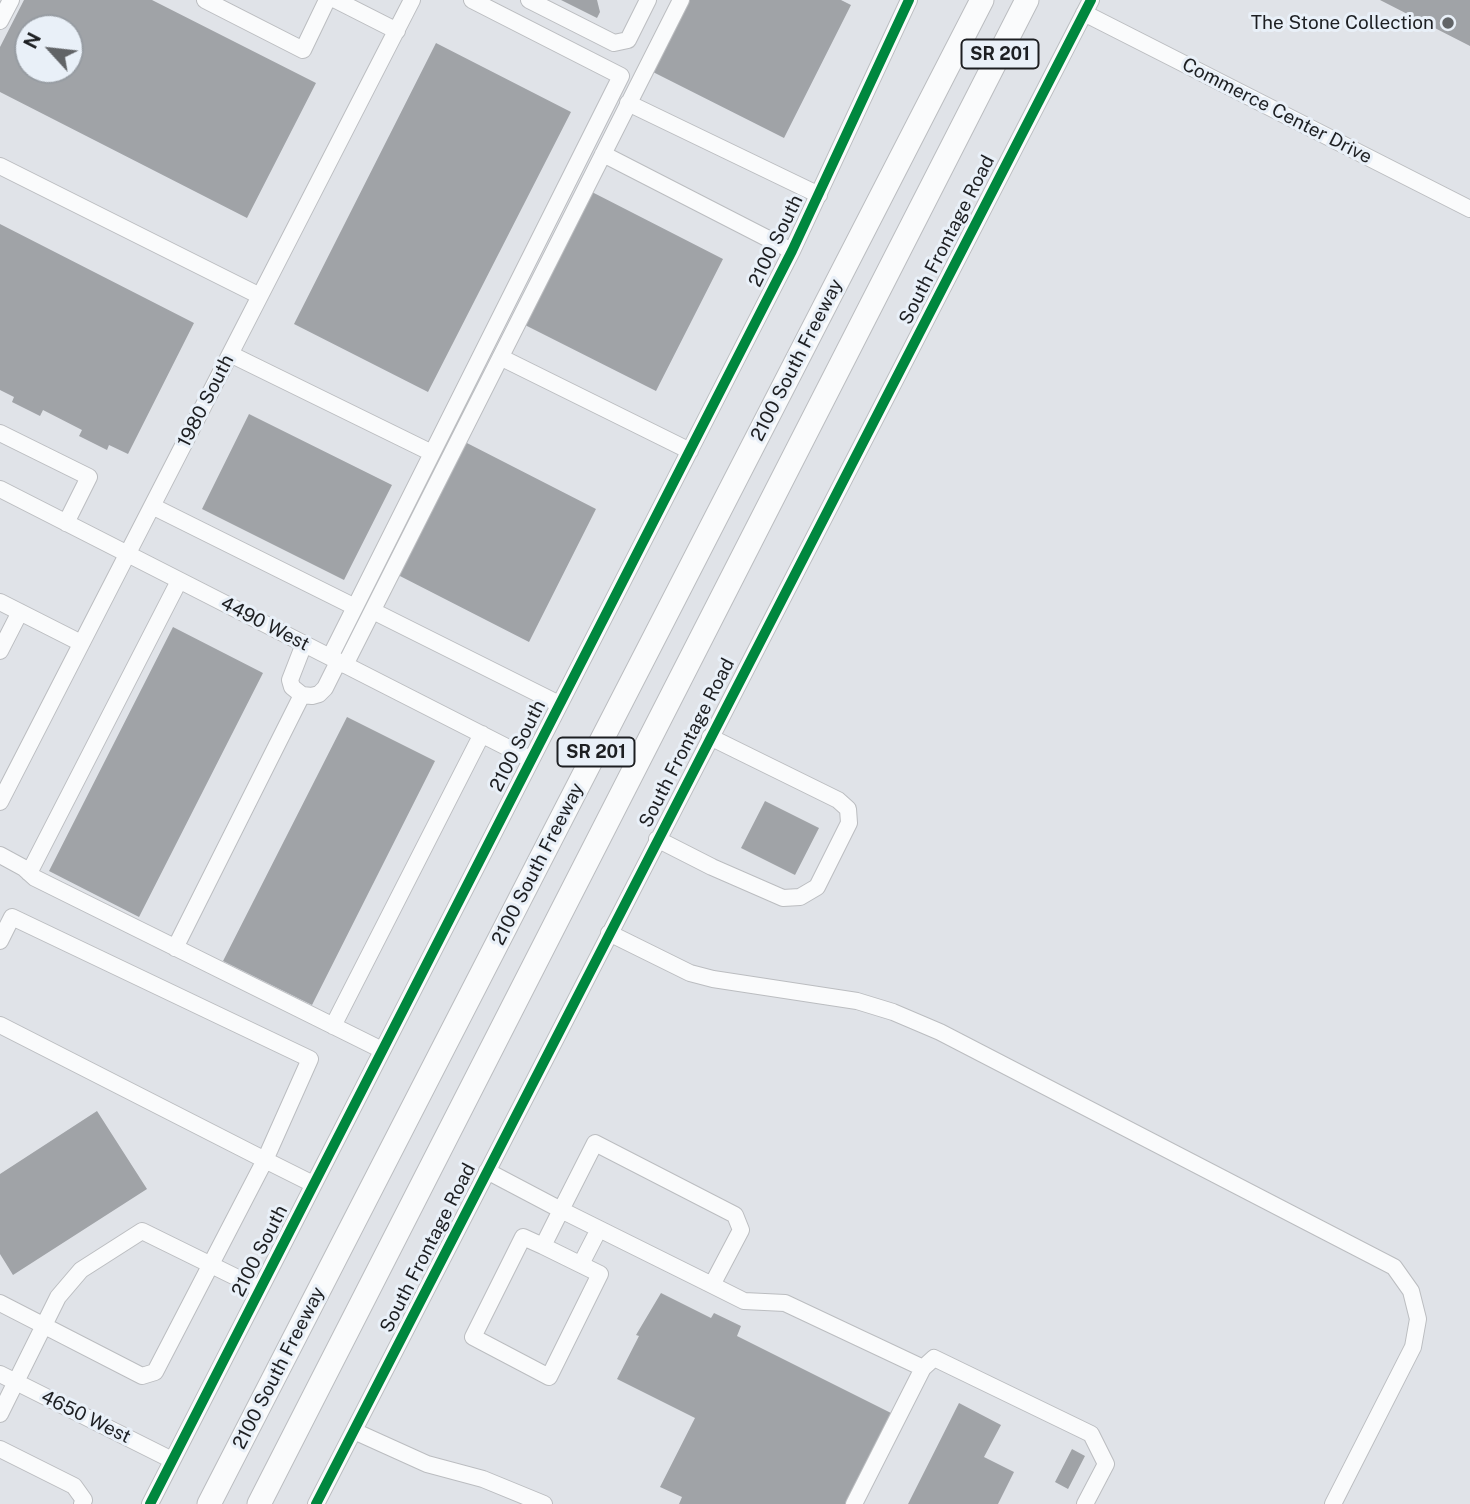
<!DOCTYPE html>
<html>
<head>
<meta charset="utf-8">
<style>
	body { margin:0 }
	#map { position:relative; width:1470px; height:1504px; overflow:hidden; background:#e0e3e8; font-family:"Public Sans",sans-serif }
	canvas { display:block }
	.north { position:absolute; left:14px; top:14px; width:70px; height:70px; box-sizing:border-box; background:#e9f0f8; border:2px solid #979ca2; border-radius:50%; rotate:297deg; font-size:19px; font-weight:700; line-height:28px; text-align:center; color:#1d1f22 }
	.north::after { content:''; display:block; margin:auto; width:24px; height:32px; background:#616467; clip-path:polygon(50% 0,100% 100%,50% 72%,0 100%) }
</style>
</head>
<body>
<div id="map">
<canvas width="1470" height="1504"></canvas>
<div class="north">N</div>
</div>
<script>
const ctx = document.querySelector('canvas').getContext('2d');
ctx.lineJoin = 'round';
function paint(path, color) {
  ctx.fillStyle = color;
  ctx.fill(path, 'evenodd');
}
function shape(rows) {
  const path = new Path2D();
  for (const r of rows) {
    path.moveTo(r[0], r[1]);
    for (let i = 2; i < r.length; i += 2) path.lineTo(r[i], r[i + 1]);
  }
  return path;
}
function trace(path, color, width, dash) {
  ctx.strokeStyle = color;
  ctx.lineWidth = width;
  ctx.lineCap = dash ? 'butt' : 'round';
  ctx.setLineDash(dash || []);
  ctx.stroke(path);
}
function label(font, color, halo, rows, align = 'center') {
  ctx.font = font + ' "Public Sans",sans-serif';
  ctx.lineWidth = 6;
  ctx.setLineDash([]);
  ctx.textBaseline = 'middle';
  ctx.strokeStyle = halo;
  ctx.fillStyle = color;
  for (const [text, x, y, turn = 0] of rows) {
    ctx.save();
    ctx.translate(x, y);
    ctx.rotate((+turn || 0) * Math.PI / 180);
    ctx.textAlign = isNaN(turn) ? turn : align;
    if (halo) ctx.strokeText(text, 0, 0);
    ctx.fillText(text, 0, 0);
    ctx.restore();
  }
}
paint(shape([
	[24,0,152,0,316,83,247,218,0,92,0,47],
	[28,28,70,28,70,70,28,70],
	[561,0,597,0,600,12,597,18],
	[687,0,841,0,851,5,784,138,651,71],
	[1380,0,1470,0,1470,46],
	[436,43,571,112,428,392,294,324],
	[590,191,723,259,656,391,523,324],
	[0,224,194,323,128,454,109,445,107,450,79,436,82,430,43,410,40,416,12,402,14,397,0,390],
	[249,414,392,485,344,580,202,509],
	[463,441,596,509,529,642,396,574],
	[173,627,263,673,139,917,49,871],
	[347,717,435,761,312,1005,223,961],
	[765,801,819,828,795,875,741,848],
	[97,1111,147,1189,13,1275,0,1254,0,1174],
	[661,1293,711,1318,714,1313,741,1326,737,1336,891,1413,845,1504,679,1504,682,1497,660,1487,695,1418,617,1379,639,1336,636,1335],
	[959,1403,1001,1425,984,1457,1014,1472,998,1504,908,1504],
	[1072,1449,1085,1456,1068,1489,1055,1482]
]), '#a0a3a7');
const minor = shape([
	[205,0,303,50,327,0],
	[336,0,397,31],
	[529,0,614,43,628,40,648,0],
	[1084,13,1470,209],
	[0,21,11,0],
	[628,103,819,195],
	[603,154,792,251],
	[0,166,260,296],
	[230,354,432,453],
	[502,358,690,451],
	[0,433,89,477,66,523],
	[0,489,530,759],
	[152,506,355,607],
	[0,602,81,643],
	[373,611,559,704],
	[304,644,290,680,292,687,302,695,312,696,319,694,325,688,338,662],
	[0,651,20,612],
	[330,657,621,76,472,0],
	[345,665,681,0],
	[0,802,412,0],
	[657,839,712,867,783,898,800,897,817,887,849,823,848,809,838,800,710,737],
	[0,855,24,868,35,878,382,1050],
	[29,873,179,581],
	[609,933,690,973,713,979,857,1001,893,1012,940,1032,1394,1267,1411,1291,1418,1319,1413,1347,1333,1504],
	[0,941,12,917,310,1059,265,1160,0,1025],
	[175,948,302,695],
	[333,1026,482,734],
	[487,1171,561,1210,712,1285,741,1230,735,1215,595,1143,561,1210,543,1246,523,1237,473,1337,549,1377,600,1274,543,1246],
	[581,1264,599,1229],
	[712,1285,744,1301,785,1303,923,1368,854,1504],
	[0,1303,142,1376,155,1372,265,1160,313,1184],
	[923,1368,934,1358,1091,1434,1106,1464,1085,1504],
	[0,1374,172,1460],
	[0,1414,58,1297,81,1270,142,1231,260,1289],
	[354,1431,427,1464,483,1479,544,1504],
	[0,1449,74,1486,84,1500,82,1504],
	[150,1504,792,251,909,0],
	[316,1504,1091,0]
]);
const highway = shape([
	[209,1504,982,0],
	[259,1504,1027,0]
]);
trace(minor, '#bbbdc0', 18);
trace(highway, '#bbbdc0', 25);
trace(minor, '#fafbfc', 16);
trace(highway, '#fafbfc', 23);
trace(shape([
	[150,1504,792,251,909,0],
	[316,1504,1091,0]
]), '#00873e', 10);
for (const [x, y, r, color] of [
	[1448,23,7,"#616467"]
]) {
  const dot = new Path2D();
  dot.arc(x, y, r, 0, 2 * Math.PI);
  ctx.fillStyle = color;
  ctx.fill(dot);
  trace(dot, '#e9f0f8', 2.5);
}
for (const [x, y, w] of [
	[1000,54,77],
	[596,752,77]
]) {
  const box = new Path2D();
  box.roundRect(x - w / 2, y - 14.5, w, 29, 5);
  ctx.fillStyle = '#e9f0f8';
  ctx.fill(box);
  trace(box, '#1d1f22', 2);
}
label('bold 18px', '#1d1f22', null, [
	["SR 201",1000,54],
	["SR 201",596,752]
]);
label('19px', '#1d1f22', '#e9f0f8', [
	["The Stone Collection",1434,23]
], 'right');
label('19px', '#1d1f22', '#e9f0f8', [
	["Commerce Center Drive",1277,111,27],
	["South Frontage Road",947,240,-63],
	["2100 South",776,241,-64],
	["2100 South Freeway",797,360,-63],
	["1980 South",206,401,-63],
	["4490 West",265,624,27],
	["South Frontage Road",687,743,-63],
	["2100 South",518,746,-63],
	["2100 South Freeway",538,864,-63],
	["South Frontage Road",428,1248,-63],
	["2100 South",260,1251,-63],
	["2100 South Freeway",279,1368,-63],
	["4650 West",86,1417,26]
]);
</script>
</body>
</html>
